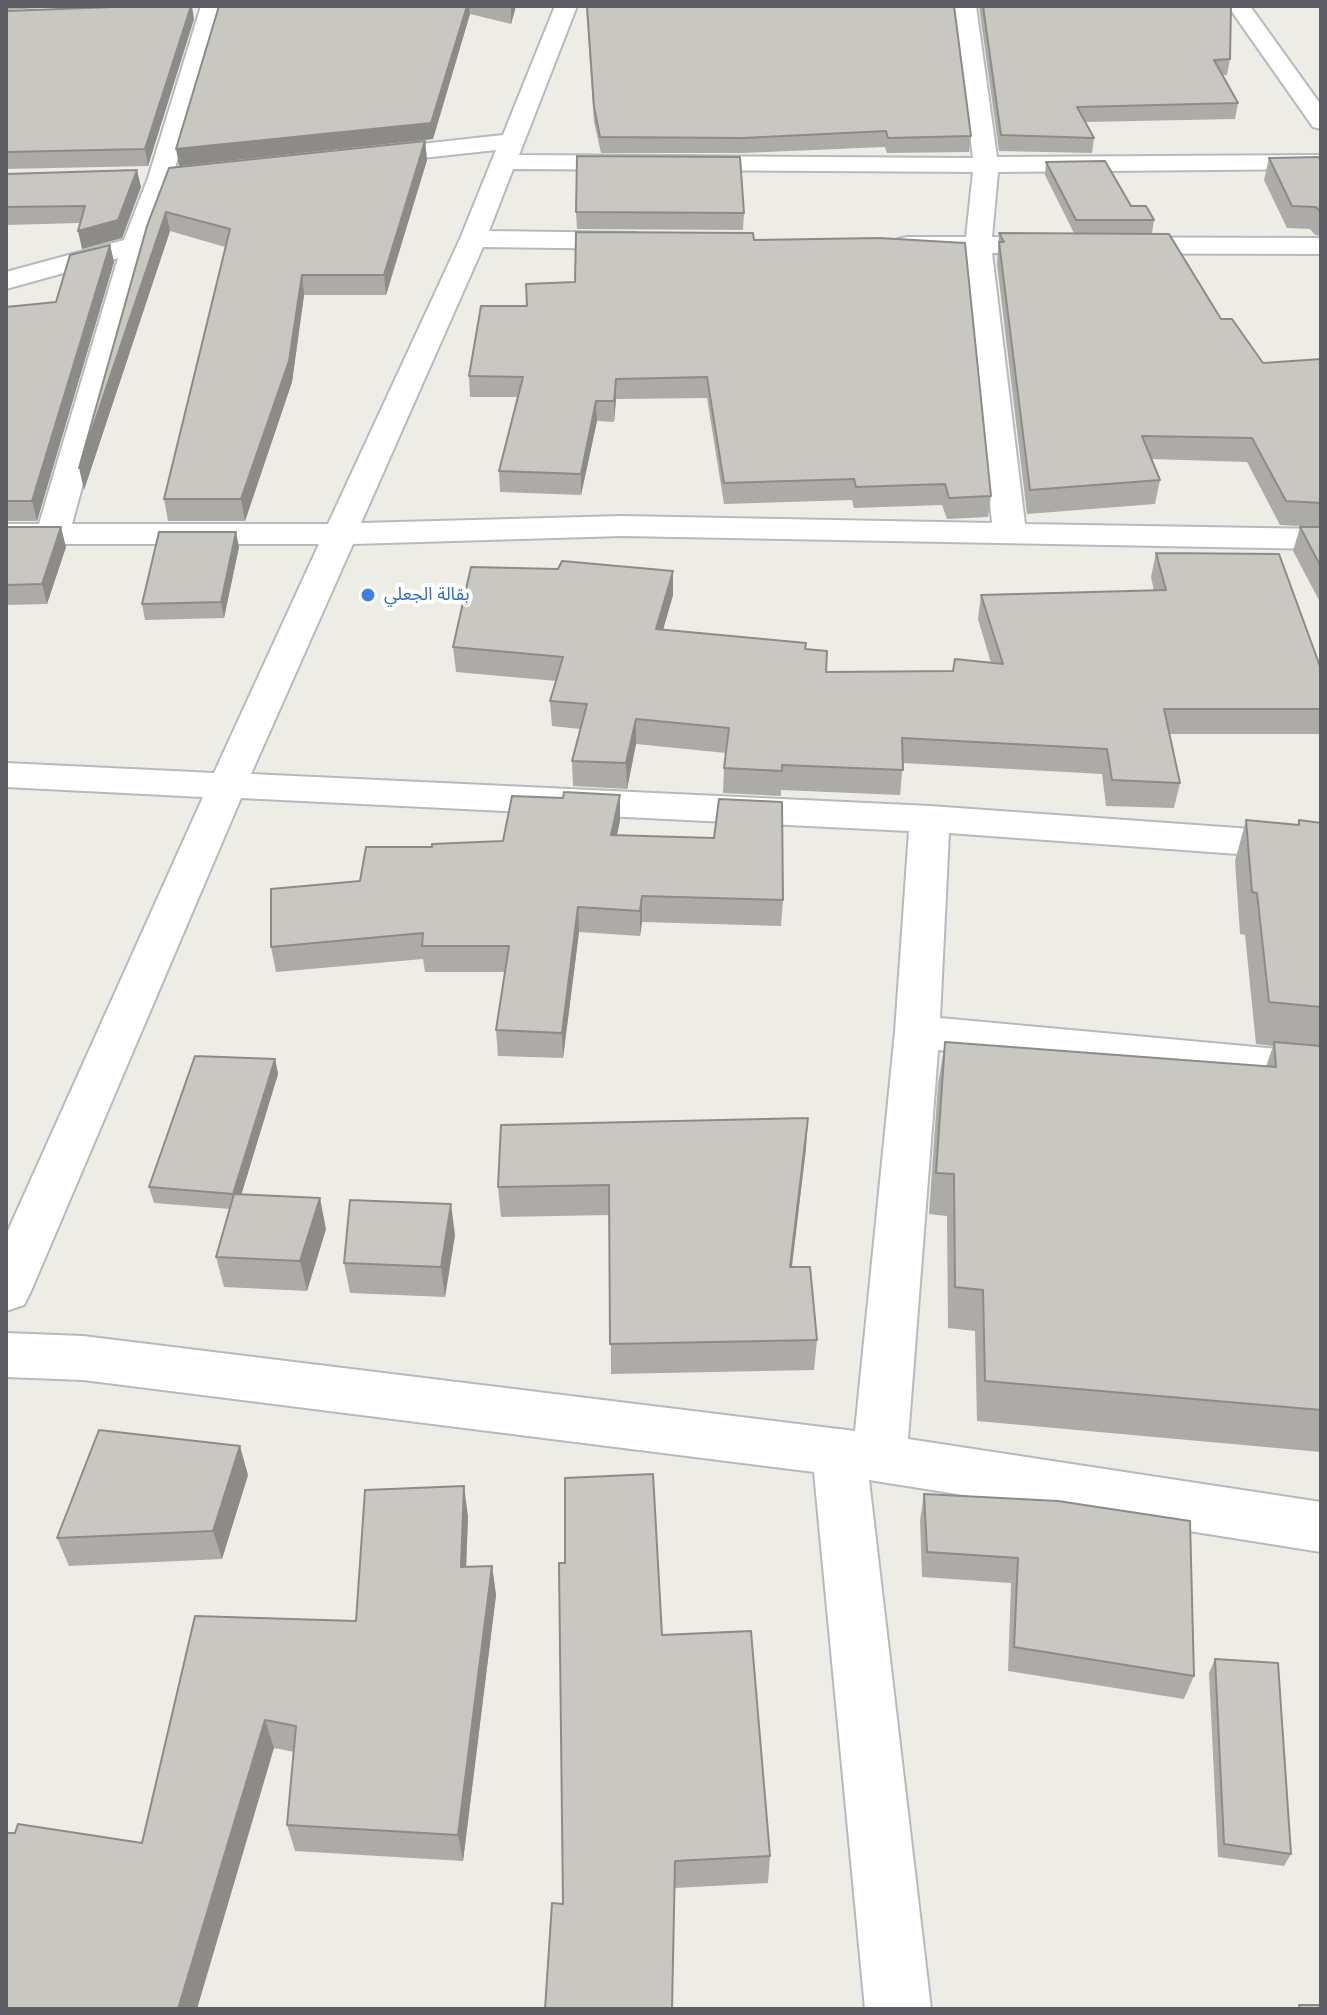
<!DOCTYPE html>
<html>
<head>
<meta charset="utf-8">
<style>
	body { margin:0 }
	#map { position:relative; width:1327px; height:2015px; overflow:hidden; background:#eeede5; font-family:"Varela Round",sans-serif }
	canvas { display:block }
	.frame { position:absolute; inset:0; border:8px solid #5d5f64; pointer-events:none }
</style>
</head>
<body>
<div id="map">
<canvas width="1327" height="2015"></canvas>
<div class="frame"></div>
</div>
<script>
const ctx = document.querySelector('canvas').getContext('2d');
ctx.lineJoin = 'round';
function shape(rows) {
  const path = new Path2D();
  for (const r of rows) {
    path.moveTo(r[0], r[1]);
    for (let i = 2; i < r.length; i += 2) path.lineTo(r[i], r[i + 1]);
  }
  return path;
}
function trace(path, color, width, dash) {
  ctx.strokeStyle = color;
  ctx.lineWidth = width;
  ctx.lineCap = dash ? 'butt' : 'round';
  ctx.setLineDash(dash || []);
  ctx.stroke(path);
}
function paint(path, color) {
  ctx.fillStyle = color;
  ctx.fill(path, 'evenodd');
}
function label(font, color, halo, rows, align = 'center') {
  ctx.font = font + ' "Varela Round","Noto Sans Arabic",sans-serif';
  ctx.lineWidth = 8;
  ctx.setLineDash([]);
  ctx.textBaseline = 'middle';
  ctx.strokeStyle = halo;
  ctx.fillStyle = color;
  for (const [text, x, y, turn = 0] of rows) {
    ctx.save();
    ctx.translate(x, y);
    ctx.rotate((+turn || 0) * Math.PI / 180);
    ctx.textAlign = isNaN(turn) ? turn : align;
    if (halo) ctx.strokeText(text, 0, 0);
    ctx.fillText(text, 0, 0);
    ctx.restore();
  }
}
const minor = shape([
	[201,6,223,6,172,178,148,245,72,524,328,524,460,239,496,150,367,164,358,162,355,157,358,152,367,150,503,135,555,6,577,6,519,155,973,158,954,6,976,6,997,157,1321,155,1321,169,998,172,992,237,1321,238,1321,254,992,253,1025,524,1321,529,1321,549,622,536,353,544,251,774,930,806,1321,834,1321,860,949,833,940,1018,1321,1053,1321,1087,938,1050,908,1439,1321,1502,1321,1552,869,1480,931,2009,865,2009,814,1472,83,1380,6,1377,6,1333,83,1336,855,1431,895,1032,909,831,241,798,31,1291,24,1305,6,1311,6,1235,203,797,6,787,6,763,214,773,319,544,6,544,6,524,39,524,118,258,6,289,6,272,124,240,148,178,201,6],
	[513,169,973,172,966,237,907,237,898,239,894,245,898,251,907,253,966,253,992,523,622,516,361,523,483,247,635,249,644,247,648,241,644,235,635,233,489,231,513,169],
	[1228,6,1250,6,1321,105,1321,129,1313,127,1228,6]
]);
trace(minor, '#b7b9be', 4);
paint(minor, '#fff');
paint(shape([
	[6,6,78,6,6,10],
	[219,6,516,6,511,24,470,14,433,139,179,166],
	[586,6,954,6,971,136,969,152,887,153,885,147,742,153,601,153,594,122],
	[979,6,1231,6,1230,59,1227,75,1222,75,1238,103,1235,119,1085,122,1094,138,1092,153,999,151],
	[6,11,194,19,148,166,6,169],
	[425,141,427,160,386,295,304,295,292,382,245,521,168,521,164,499,225,247,170,231,84,490,169,168],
	[1321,157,1321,236,1315,235,1310,229,1287,228,1264,180,1269,158],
	[1046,162,1131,206,1154,220,1152,233,1074,233,1045,175],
	[6,174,141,187,122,238,82,249,80,223,6,225],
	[576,212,744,213,743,230,577,229],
	[999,233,1221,319,1263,363,1321,359,1321,527,1280,525,1247,462,1152,459,1160,480,1155,504,1027,514,997,264],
	[754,240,991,496,988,517,947,519,942,505,854,508,852,500,724,504,707,398,616,399,614,422,597,421,581,495,500,492,499,471,518,397,470,397,469,376,527,306,575,282],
	[110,245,114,262,37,521,6,521,6,307,56,302],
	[6,527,66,547,47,604,6,605],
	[1300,527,1321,527,1321,604,1293,551],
	[239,547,224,618,145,620,142,604],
	[1156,553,1321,669,1321,734,1169,734,1180,783,1174,808,1106,806,1102,774,903,763,900,795,781,790,781,796,723,793,724,768,726,753,636,744,627,789,573,786,572,761,580,729,552,726,550,701,556,681,456,672,453,647,558,569,673,571,673,595,663,630,805,649,826,672,953,671,991,663,978,619,981,595,1154,591,1151,577],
	[620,795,620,820,617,835,783,900,781,926,642,922,640,936,579,932,563,1058,498,1056,496,1030,505,972,425,972,423,959,276,972,271,947,360,881,432,847,503,841,563,798],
	[1246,820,1297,825,1299,820,1321,823,1321,1452,977,1421,975,1331,948,1328,947,1216,929,1214,938,1084,945,1042,1266,1067,1273,1046,1256,1044,1245,935,1240,934,1235,861],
	[275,1059,278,1074,241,1195,326,1229,307,1291,224,1287,216,1257,230,1209,154,1203,149,1187],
	[806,1148,792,1267,817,1340,814,1370,611,1374,610,1215,501,1217,498,1187],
	[455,1235,445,1297,350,1293,344,1263],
	[248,1475,222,1559,69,1566,57,1538],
	[924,1494,1194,1676,1184,1699,1008,1671,1011,1583,922,1577,920,1520],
	[468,1516,466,1567,492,1566,496,1595,463,1861,295,1851,287,1825,294,1752,274,1748,142,1843,356,1621],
	[662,1635,770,1856,768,1883,675,1888,563,1904],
	[1215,1659,1291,1854,1284,1866,1218,1857,1209,1673]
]), '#adaba7');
paint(shape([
	[191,6,192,6,194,19,148,166,145,149],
	[467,6,469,6,470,14,433,139,179,166,176,149],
	[511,6,516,6,511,24],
	[425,141,427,160,386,295,384,275],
	[137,170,141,187,122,238,82,249,78,231],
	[166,212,170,231,84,490,79,468],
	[110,245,114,262,37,521,32,501],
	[302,275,304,295,292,382,245,521,241,499],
	[616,379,616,399,614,422,614,401],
	[596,401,597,421,581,495,581,474],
	[61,527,66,547,47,604,42,584],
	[236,532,239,547,224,618,221,602],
	[673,571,673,595,656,654,656,629],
	[636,719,636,744,627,789,626,763],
	[620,795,620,820,612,860,611,835],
	[642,896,642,922,640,936,640,911],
	[578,907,579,932,563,1058,562,1033],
	[275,1059,278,1074,237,1209,233,1194],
	[808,1118,806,1148,788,1297,790,1267],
	[320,1198,326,1229,307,1291,300,1261],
	[451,1204,455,1235,445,1297,441,1267],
	[240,1446,248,1475,222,1559,213,1531],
	[464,1486,468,1516,465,1596,461,1567],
	[492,1566,496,1595,463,1861,458,1835],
	[265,1720,274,1748,197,2009,178,2009]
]), '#8d8b88');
const building = shape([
	[139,6,191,6,145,149,6,152,6,11,139,6],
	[219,6,467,6,431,123,176,149,219,6],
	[587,6,954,6,971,136,888,138,886,131,743,138,600,137,594,107,587,6],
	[983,6,1231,6,1230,59,1214,60,1238,103,1077,107,1094,138,1001,135,983,6],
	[425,141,384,275,302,275,289,361,241,499,164,499,230,229,166,212,79,468,147,226,169,168,425,141],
	[577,156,740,157,744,213,576,212,577,156],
	[1321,157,1321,213,1316,207,1292,206,1269,158,1321,157],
	[1105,161,1131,206,1146,206,1154,220,1076,220,1046,162,1105,161],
	[137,170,118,220,78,231,85,206,6,207,6,174,137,170],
	[576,232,753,233,754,240,879,238,965,243,991,496,949,498,945,484,856,487,854,479,724,483,707,377,616,379,614,401,596,401,581,474,499,471,523,377,469,376,481,306,527,306,526,284,575,282,576,232],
	[999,233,1169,234,1221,319,1232,319,1263,363,1321,359,1321,503,1286,501,1252,438,1142,436,1160,480,1030,490,999,242,1004,242,999,233],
	[110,245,32,501,6,501,6,307,56,302,70,255,110,245],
	[6,527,61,527,42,584,6,585,6,527],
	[1300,527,1321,527,1321,567,1300,527],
	[159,532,236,532,221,602,142,604,159,532],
	[1156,553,1279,554,1321,669,1321,709,1164,709,1180,783,1112,780,1107,749,902,738,903,770,782,765,782,771,724,768,729,728,636,719,626,763,572,761,587,704,550,701,563,657,453,647,471,567,558,569,562,561,673,571,656,629,806,643,805,649,827,651,826,672,953,671,955,659,1003,664,981,595,1166,590,1156,553],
	[564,792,620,795,611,835,714,838,719,799,782,802,783,900,642,896,640,911,578,907,562,1033,496,1030,509,946,422,946,423,933,271,947,271,889,360,881,366,847,432,847,432,844,503,841,512,796,563,798,564,792],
	[1246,820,1299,825,1299,820,1321,823,1321,1007,1269,1002,1257,893,1252,892,1246,820],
	[945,1042,1276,1067,1274,1042,1321,1046,1321,1410,985,1381,983,1290,955,1287,954,1174,936,1173,945,1042],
	[195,1056,275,1059,233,1194,149,1187,195,1056],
	[808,1118,790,1267,810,1267,817,1340,610,1344,609,1185,498,1187,501,1125,808,1118],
	[234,1194,320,1198,300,1261,216,1257,234,1194],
	[350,1200,451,1204,441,1267,344,1263,350,1200],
	[99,1430,240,1446,213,1531,57,1538,99,1430],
	[653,1474,662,1635,751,1631,770,1856,675,1861,672,2009,545,2009,552,1903,563,1904,559,1563,565,1563,565,1478,653,1474],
	[464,1486,461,1567,492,1566,458,1835,287,1825,296,1726,265,1720,178,2009,6,2009,6,1833,15,1833,18,1824,142,1843,195,1616,356,1621,365,1490,464,1486],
	[924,1494,1058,1501,1190,1521,1194,1676,1014,1647,1018,1558,927,1552,924,1494],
	[1215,1659,1278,1663,1291,1854,1224,1844,1215,1659],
	[1299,2005,1321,2005,1321,2009,1300,2009,1299,2005]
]);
paint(building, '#c9c7c2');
trace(building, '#8d8b88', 2);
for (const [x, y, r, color] of [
	[368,595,8,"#3f7fe0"]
]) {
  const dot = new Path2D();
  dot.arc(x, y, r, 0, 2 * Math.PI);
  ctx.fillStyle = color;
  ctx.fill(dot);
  trace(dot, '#fff', 3);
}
label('18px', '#366cbe', '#fff', [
	["بقالة الجعلي",384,595]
], 'left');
</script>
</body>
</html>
